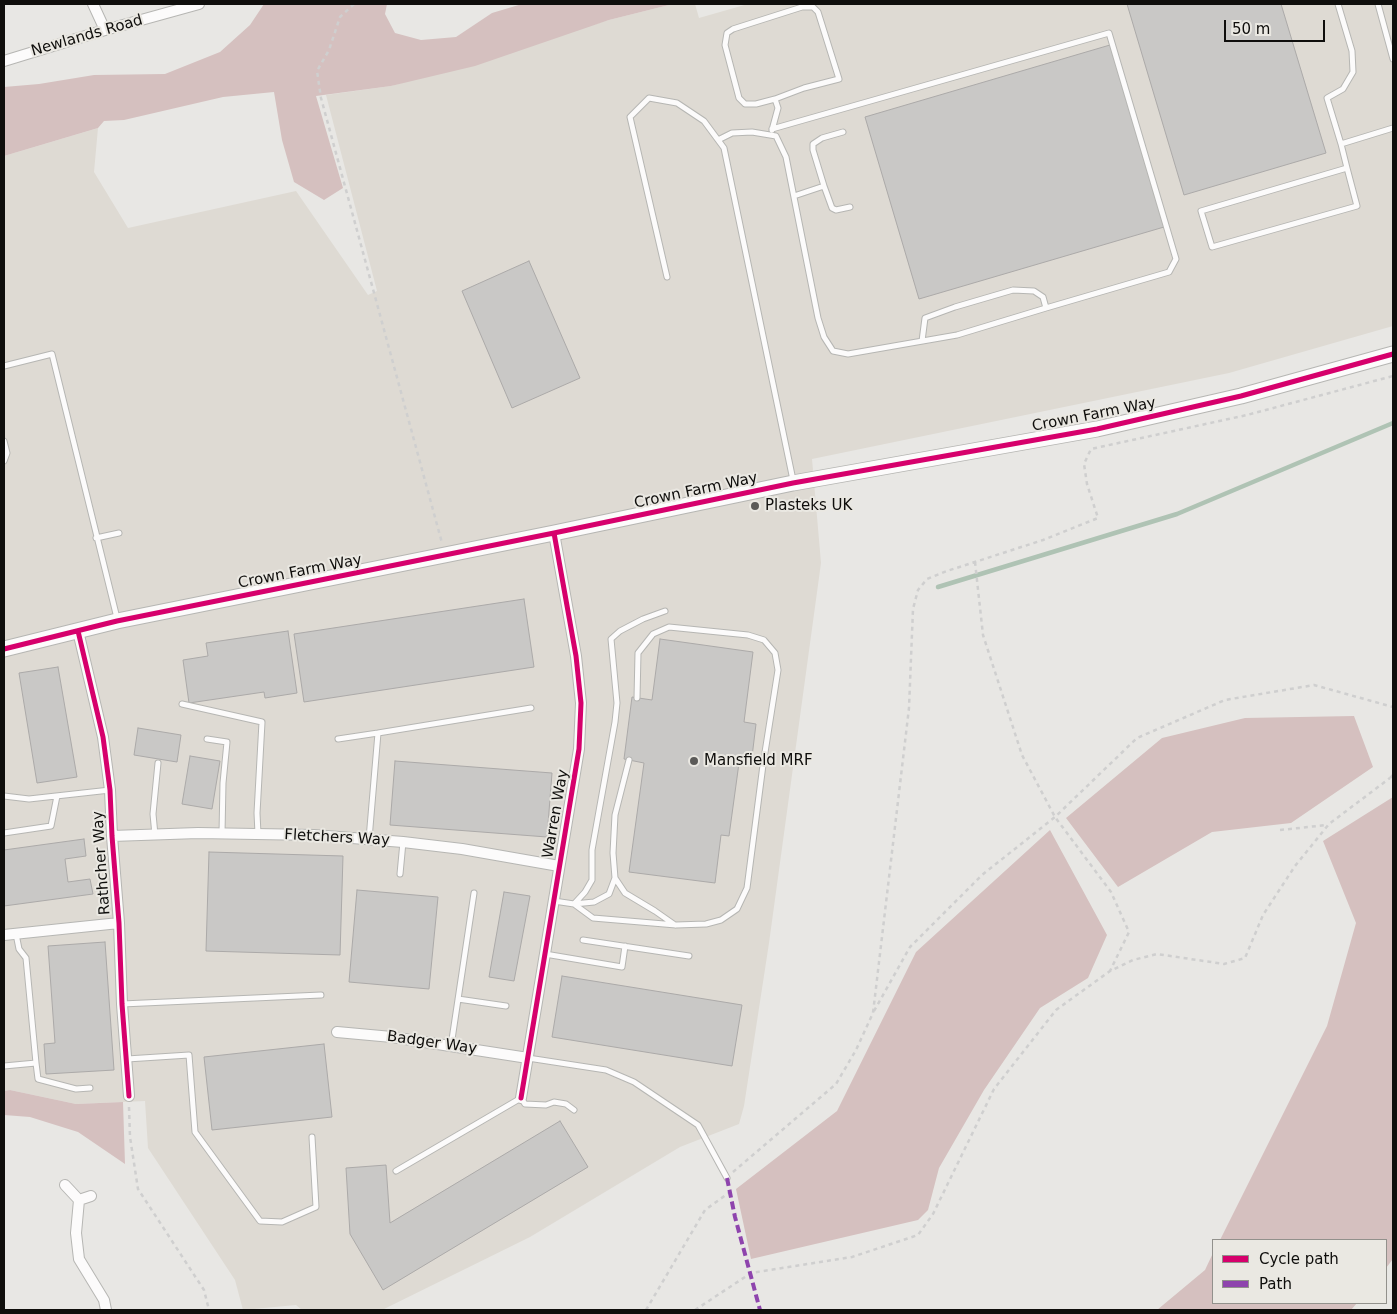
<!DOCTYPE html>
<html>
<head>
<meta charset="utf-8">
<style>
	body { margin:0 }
	#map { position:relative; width:1397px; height:1314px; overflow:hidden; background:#e8e7e4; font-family:"DejaVu Sans",sans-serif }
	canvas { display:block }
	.frame { position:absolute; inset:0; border:5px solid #0f0e0c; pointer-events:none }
	.legend { position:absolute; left:1212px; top:1239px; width:175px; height:65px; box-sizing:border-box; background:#eae8e2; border:1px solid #92918c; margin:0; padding:6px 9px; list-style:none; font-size:15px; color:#0f0e0c }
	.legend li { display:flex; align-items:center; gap:10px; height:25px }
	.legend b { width:25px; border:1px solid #92918c }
	.scale { position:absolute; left:1224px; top:20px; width:101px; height:22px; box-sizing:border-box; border:2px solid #0f0e0c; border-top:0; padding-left:6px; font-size:15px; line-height:18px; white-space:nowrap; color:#0f0e0c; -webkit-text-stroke:4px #eae8e2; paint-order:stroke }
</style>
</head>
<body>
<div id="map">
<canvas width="1397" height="1314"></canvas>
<div class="frame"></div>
<ul class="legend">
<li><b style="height:6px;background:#d6006c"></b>Cycle path</li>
<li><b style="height:6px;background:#8e44ad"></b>Path</li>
</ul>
<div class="scale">50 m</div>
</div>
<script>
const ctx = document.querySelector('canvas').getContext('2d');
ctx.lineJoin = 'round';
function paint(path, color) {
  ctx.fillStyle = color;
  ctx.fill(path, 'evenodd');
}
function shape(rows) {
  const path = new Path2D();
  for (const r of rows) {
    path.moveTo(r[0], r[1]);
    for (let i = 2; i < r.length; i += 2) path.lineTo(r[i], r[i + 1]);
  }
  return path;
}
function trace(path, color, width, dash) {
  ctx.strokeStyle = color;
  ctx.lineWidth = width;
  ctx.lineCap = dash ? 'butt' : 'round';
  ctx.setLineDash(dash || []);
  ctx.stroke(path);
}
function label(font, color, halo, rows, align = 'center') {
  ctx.font = font + ' "DejaVu Sans",sans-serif';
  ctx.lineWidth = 4;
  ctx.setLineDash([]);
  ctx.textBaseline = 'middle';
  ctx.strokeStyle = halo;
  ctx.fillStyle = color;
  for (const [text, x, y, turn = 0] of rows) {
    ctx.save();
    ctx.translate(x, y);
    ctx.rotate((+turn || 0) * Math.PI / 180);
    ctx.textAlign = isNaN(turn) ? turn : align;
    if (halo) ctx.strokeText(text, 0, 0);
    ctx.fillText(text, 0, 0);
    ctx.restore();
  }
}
paint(shape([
	[673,4,695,4,699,18,748,4,1393,4,1393,326,1229,373,812,459,821,563,769,943,744,1106,739,1124,680,1147,530,1237,382,1310,302,1310,296,1305,243,1310,235,1280,148,1148,145,1101,76,1104,10,1090,4,1091,4,156,98,128,94,172,128,228,296,191,368,295,377,291,326,95,391,86,609,20]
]), '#dedad3');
paint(shape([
	[264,4,387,4,385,14,395,33,421,40,456,37,492,13,522,4,673,4,609,20,475,66,391,86,316,96,343,188,324,200,294,182,282,140,274,92,223,97,124,120,104,121,98,128,4,156,4,87,39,84,94,75,165,74,220,52,250,25],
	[1354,716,1373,767,1291,823,1212,832,1118,887,1066,818,1162,738,1245,718],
	[1393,797,1393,1259,1386,1268,1386,1240,1220,1240,1327,1026,1356,923,1323,841],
	[1050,830,1107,935,1088,978,1040,1008,984,1090,939,1168,928,1210,918,1220,751,1259,736,1189,837,1111,916,952],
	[10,1090,76,1104,123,1102,125,1164,78,1132,30,1117,4,1115,4,1091],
	[1213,1253,1213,1303,1357,1303,1351,1310,1157,1310,1205,1270]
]), '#d5c0bf');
trace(shape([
	[938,587,1177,514,1393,423]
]), '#afc3b4', 4.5);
const building = shape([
	[1127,4,1281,4,1326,153,1184,195,1127,4],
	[1110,45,1164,227,919,299,865,117,1110,45],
	[529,261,580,378,512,408,462,291,529,261],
	[524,599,534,667,304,702,294,634,524,599],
	[288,631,297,693,265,698,264,692,189,703,183,660,208,656,206,643,288,631],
	[660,639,753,652,744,722,756,724,751,765,739,763,729,836,721,835,715,883,629,872,644,763,624,759,632,697,652,700,660,639],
	[58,667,77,777,37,783,19,673,58,667],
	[138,728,181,735,177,762,134,755,138,728],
	[190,756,220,761,212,809,182,804,190,756],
	[395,761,552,773,547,837,390,825,395,761],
	[84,839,86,856,65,859,68,882,90,879,93,894,4,906,4,850,84,839],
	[209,852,343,856,340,955,206,951,209,852],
	[357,890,438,897,429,989,349,982,357,890],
	[504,892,530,896,514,981,489,977,504,892],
	[105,942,114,1070,46,1074,44,1044,55,1043,48,946,105,942],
	[562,976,742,1005,732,1066,552,1037,562,976],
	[324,1044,332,1117,212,1130,204,1057,324,1044],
	[560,1121,588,1167,383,1290,350,1234,346,1168,386,1165,390,1223,560,1121]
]);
paint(building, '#c9c8c6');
trace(building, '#acaaa9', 1);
const lane = shape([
	[1338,4,1352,51,1353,72,1343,89,1327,98,1341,144,1347,168,1357,206,1212,247,1201,211,1347,168],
	[1378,4,1393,59],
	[772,129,1109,33,1176,259,1169,272,1046,308],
	[772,130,778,108,775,99,804,88,839,79,818,12,813,7,802,7,733,29,727,33,725,45,739,98,745,104,756,104,775,99],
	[718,140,732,133,752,132,776,136,786,157,818,318,824,337,833,351,848,354,957,335,1046,308,1043,297,1034,291,1013,290,955,307,925,318,922,341],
	[1341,144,1393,128],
	[824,186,832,208,836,210,850,207],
	[794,196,824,186,813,150,813,144,822,138,843,132],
	[667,277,630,117,649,98,677,103,704,121,724,148,793,480],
	[4,366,52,354,117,618],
	[4,441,7,453,4,461],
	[96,538,119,533],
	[637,698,638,653,653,634,669,627,748,635,764,640,775,653,778,670,763,765,747,888,737,909,721,920,706,924,676,925,593,918,574,904,585,892,592,880,592,850,615,722,617,703,611,639,620,631,643,619,665,611],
	[182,704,262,722,257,813,258,834],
	[207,739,227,742,223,783,222,833],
	[338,739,378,733],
	[4,796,29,799,110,790],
	[4,833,51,826,57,796],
	[155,835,153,814,158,763],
	[369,839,378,733,531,708],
	[400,874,403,842],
	[615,878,625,893,655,911,675,925],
	[554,901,574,904,594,902,609,894,615,878,613,853,615,815,629,760],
	[583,940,689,956],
	[545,954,622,967,625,946],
	[458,999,506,1006],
	[122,1004,321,995],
	[451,1046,474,893],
	[528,1058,606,1070,634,1082,698,1125,727,1178],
	[127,1059,189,1055,195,1132,260,1221,282,1222,316,1207,312,1137],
	[36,1063,38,1079,76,1089,90,1088],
	[4,1066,36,1063,26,958,19,949,16,934],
	[396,1171,521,1098,525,1104,546,1105,554,1102,566,1104,574,1110]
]);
const street = shape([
	[93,4,105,30],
	[4,61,105,30,199,4],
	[78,631,103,737,110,790,112,836,119,923,122,1004,129,1096],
	[112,836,198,833,314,835,403,842,462,849,559,866],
	[4,935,119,923],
	[337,1032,392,1037,528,1058],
	[521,1098,579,749,581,703,576,656,554,533],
	[65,1185,79,1200,91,1196],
	[79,1200,76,1233,79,1259,104,1300,106,1310]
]);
const secondary = shape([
	[4,649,117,621,554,533,793,483,1097,429,1241,396,1393,354]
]);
trace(lane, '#b6b6b3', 7);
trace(street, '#b6b6b3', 12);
trace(secondary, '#b6b6b3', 17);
trace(shape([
	[354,4,340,17,329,50,317,71,321,98,442,543],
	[975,562,983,635,1022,755,1055,817,1111,892,1129,932,1110,971],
	[1393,775,1390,778,1393,780],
	[1280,830,1327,825],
	[874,1011,910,947,982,875,1055,817,1137,738,1225,700,1314,685,1393,707],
	[129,1107,130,1137,138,1189,204,1290,209,1310],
	[733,1172,836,1084,856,1050,873,1013,909,708,913,609,918,590,927,579,947,571,1043,540,1098,518,1087,484,1084,464,1091,449,1247,415,1393,376],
	[646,1310,705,1210,730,1192],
	[695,1310,751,1273,852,1257,918,1235,933,1214,994,1089,1056,1010,1110,971,1133,960,1157,954,1224,964,1245,958,1263,915,1295,866,1329,824,1390,778]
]), '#cfcfcf', 2.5, [4, 4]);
trace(lane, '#fcfbfb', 5);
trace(street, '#fcfbfb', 10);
trace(secondary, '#fcfbfb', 15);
trace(shape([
	[727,1178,735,1217,760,1310]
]), '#8e44ad', 4, [8, 4]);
trace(shape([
	[78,631,103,737,110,790,112,836,119,923,122,1004,129,1096],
	[4,649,117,621,554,533,793,483,1097,429,1241,396,1393,354],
	[521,1098,579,749,581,703,576,656,554,533]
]), '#d6006c', 5);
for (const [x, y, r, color] of [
	[755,506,5,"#5b5a58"],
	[694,761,5,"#5b5a58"]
]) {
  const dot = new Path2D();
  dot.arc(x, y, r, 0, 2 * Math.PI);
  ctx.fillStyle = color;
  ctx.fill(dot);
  trace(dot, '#eae8e2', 2);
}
label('15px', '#0f0e0c', '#eae8e2', [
	["Newlands Road",87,36,-16],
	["Crown Farm Way",1094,415,-11],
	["Crown Farm Way",696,491,-12],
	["Crown Farm Way",300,572,-11],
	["Warren Way",556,814,-80],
	["Fletchers Way",337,838,3],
	["Rathcher Way",102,863,-94],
	["Badger Way",432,1043,8]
]);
label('15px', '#0f0e0c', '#eae8e2', [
	["Plasteks UK",765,506],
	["Mansfield MRF",704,761]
], 'left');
</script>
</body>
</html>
